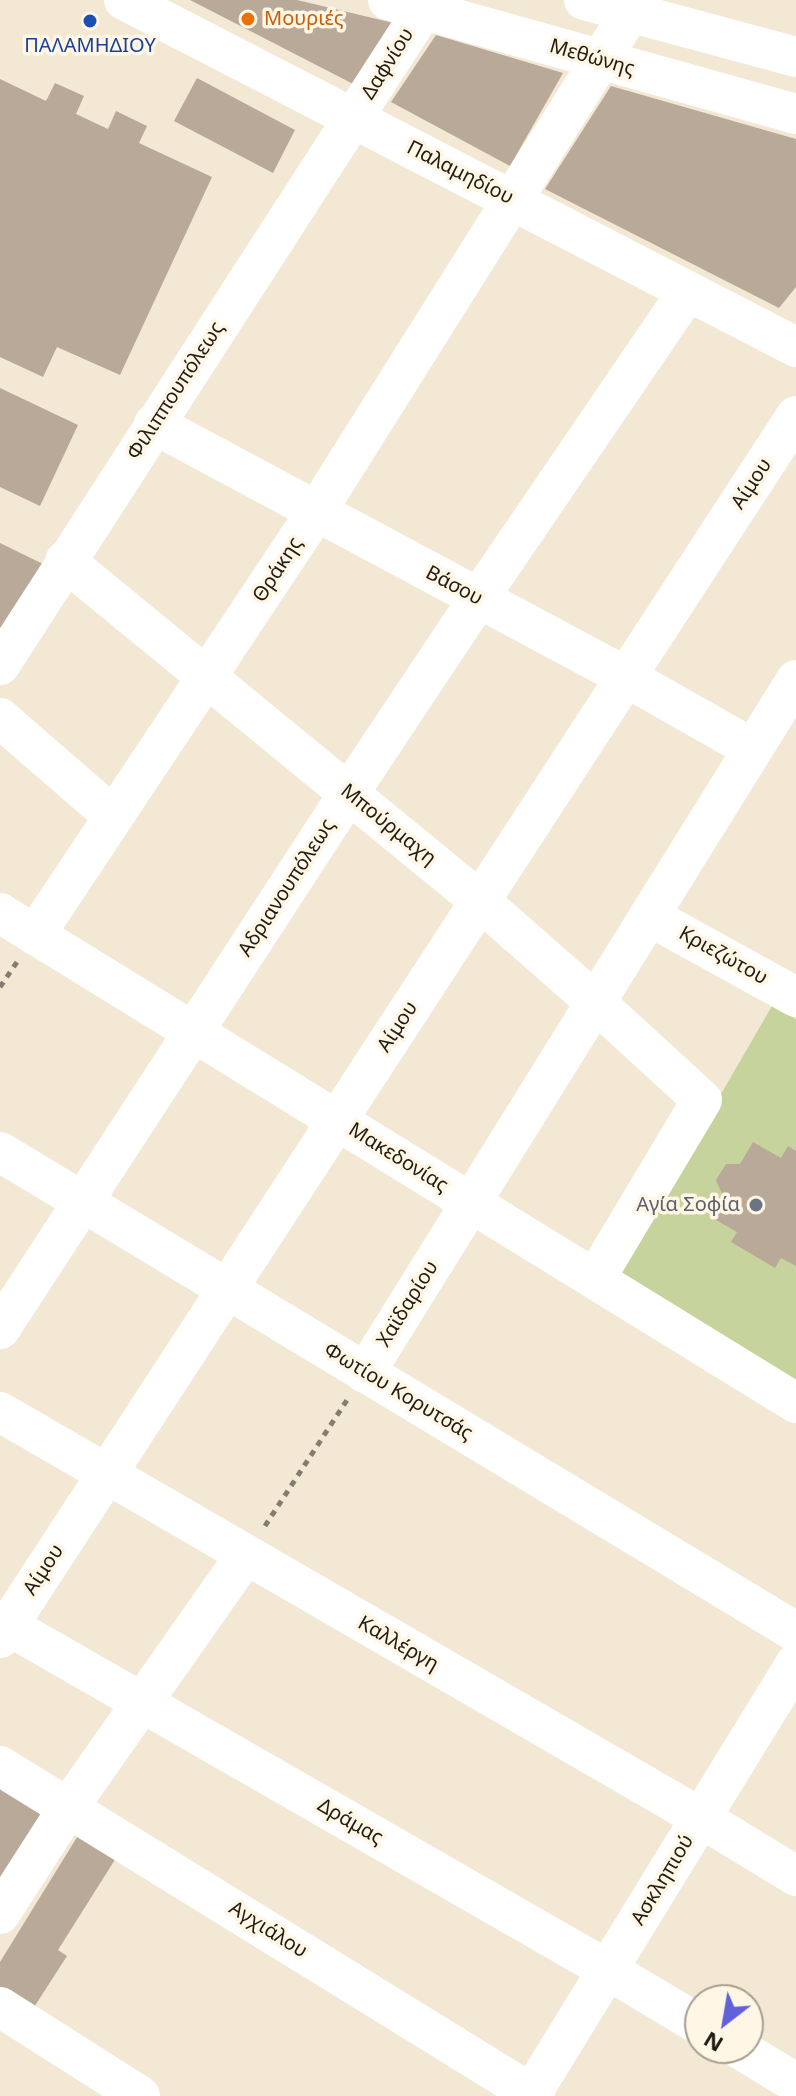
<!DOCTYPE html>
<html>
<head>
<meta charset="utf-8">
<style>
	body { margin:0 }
	#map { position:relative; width:796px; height:2096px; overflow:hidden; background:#f3e8d4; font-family:"Noto Sans",sans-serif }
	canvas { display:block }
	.north { position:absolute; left:684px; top:1984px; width:80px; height:80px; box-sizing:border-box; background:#fff6e5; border:2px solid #a69f91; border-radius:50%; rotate:211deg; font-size:22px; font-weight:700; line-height:32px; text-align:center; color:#201c14 }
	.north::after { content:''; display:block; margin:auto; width:28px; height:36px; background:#5f62da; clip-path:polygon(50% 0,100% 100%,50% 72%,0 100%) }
</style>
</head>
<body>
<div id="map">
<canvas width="796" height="2096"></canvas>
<div class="north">N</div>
</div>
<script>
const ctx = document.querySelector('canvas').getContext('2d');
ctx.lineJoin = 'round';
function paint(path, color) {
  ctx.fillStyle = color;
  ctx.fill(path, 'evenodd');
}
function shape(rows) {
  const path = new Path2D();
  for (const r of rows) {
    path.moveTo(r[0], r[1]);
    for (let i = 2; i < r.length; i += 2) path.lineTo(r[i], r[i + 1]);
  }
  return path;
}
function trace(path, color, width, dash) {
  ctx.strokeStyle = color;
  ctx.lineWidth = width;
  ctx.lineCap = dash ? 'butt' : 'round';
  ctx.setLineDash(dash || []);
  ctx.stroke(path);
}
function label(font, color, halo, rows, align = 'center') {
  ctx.font = font + ' "Noto Sans",sans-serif';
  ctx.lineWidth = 7;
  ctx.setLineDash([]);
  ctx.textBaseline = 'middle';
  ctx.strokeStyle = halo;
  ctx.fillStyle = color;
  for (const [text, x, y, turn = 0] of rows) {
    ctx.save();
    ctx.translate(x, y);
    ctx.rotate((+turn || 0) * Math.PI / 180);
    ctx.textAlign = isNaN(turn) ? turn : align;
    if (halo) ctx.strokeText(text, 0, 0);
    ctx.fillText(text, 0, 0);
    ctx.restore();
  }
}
paint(shape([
	[772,1006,796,1019,796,1394,612,1282]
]), '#c7d39d');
paint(shape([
	[190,0,297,0,402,25,359,87],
	[436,35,563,73,510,166,391,102],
	[197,78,295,130,273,173,174,121],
	[0,79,46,101,55,83,84,96,76,114,108,129,116,111,147,126,139,143,212,177,120,375,57,347,43,377,0,357],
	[611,86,796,139,796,287,779,308,545,189],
	[0,388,78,425,40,506,0,487],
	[0,543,45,565,0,636],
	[753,1142,781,1158,788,1146,796,1151,796,1266,781,1258,775,1268,731,1242,737,1232,709,1216,722,1194,716,1180,726,1164,740,1164],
	[0,1785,46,1814,0,1889],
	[79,1834,116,1858,58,1950,67,1956,29,2015,0,1997,0,1962]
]), '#b9a998');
trace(shape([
	[0,987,17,962],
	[265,1526,347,1400]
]), '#847d6f', 5, [6, 6]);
trace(shape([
	[124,0,796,347],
	[388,0,796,114],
	[584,0,796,57],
	[154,424,626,677,753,749],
	[65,561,480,901,595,1002,702,1100,595,1279],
	[0,665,423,10],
	[0,718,113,816],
	[0,913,796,1403],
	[649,916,796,997],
	[35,935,316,512,638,0],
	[0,1152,796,1632],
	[0,1329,349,793,478,599,688,291],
	[365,1373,796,680],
	[0,1412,701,1818,796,1876],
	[0,1621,608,1970,700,2025],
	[0,1638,796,416],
	[0,1766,535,2096],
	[0,1914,68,1808,245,1556],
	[0,2007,140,2096],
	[738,2048,796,2083],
	[530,2096,796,1663]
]), '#fff', 40);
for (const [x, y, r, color] of [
	[248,19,8,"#e8710a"],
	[90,21,8,"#1a4fb4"],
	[756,1205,8,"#6b7280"]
]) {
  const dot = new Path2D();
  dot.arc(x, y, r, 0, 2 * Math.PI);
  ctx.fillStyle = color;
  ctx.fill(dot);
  trace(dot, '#fff6e5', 3);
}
label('20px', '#c56008', '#fff6e5', [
	["Μουριές",264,19]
], 'left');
label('20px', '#164399', '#fff6e5', [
	["ΠΑΛΑΜΗΔΙΟΥ",90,46]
]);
label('20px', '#201c14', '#fff6e5', [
	["Μεθώνης",592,58,16],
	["Δαφνίου",388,64,-58],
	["Παλαμηδίου",460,173,27],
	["Φιλιππουπόλεως",176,391,-57],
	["Αίμου",752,484,-57],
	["Θράκης",278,570,-57],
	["Βάσου",454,586,28],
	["Μπούρμαχη",388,825,39],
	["Αδριανουπόλεως",287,888,-57],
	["Κριεζώτου",723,956,29],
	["Αίμου",398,1027,-57],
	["Μακεδονίας",398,1158,32],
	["Χαϊδαρίου",408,1304,-58],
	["Φωτίου Κορυτσάς",398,1392,31],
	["Αίμου",44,1570,-57],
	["Καλλέργη",398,1644,30],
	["Δράμας",350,1822,30],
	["Ασκληπιού",663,1880,-59],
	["Αγχιάλου",268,1930,32]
]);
label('20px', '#5b616d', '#fff6e5', [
	["Αγία Σοφία",740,1205]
], 'right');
</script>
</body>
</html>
